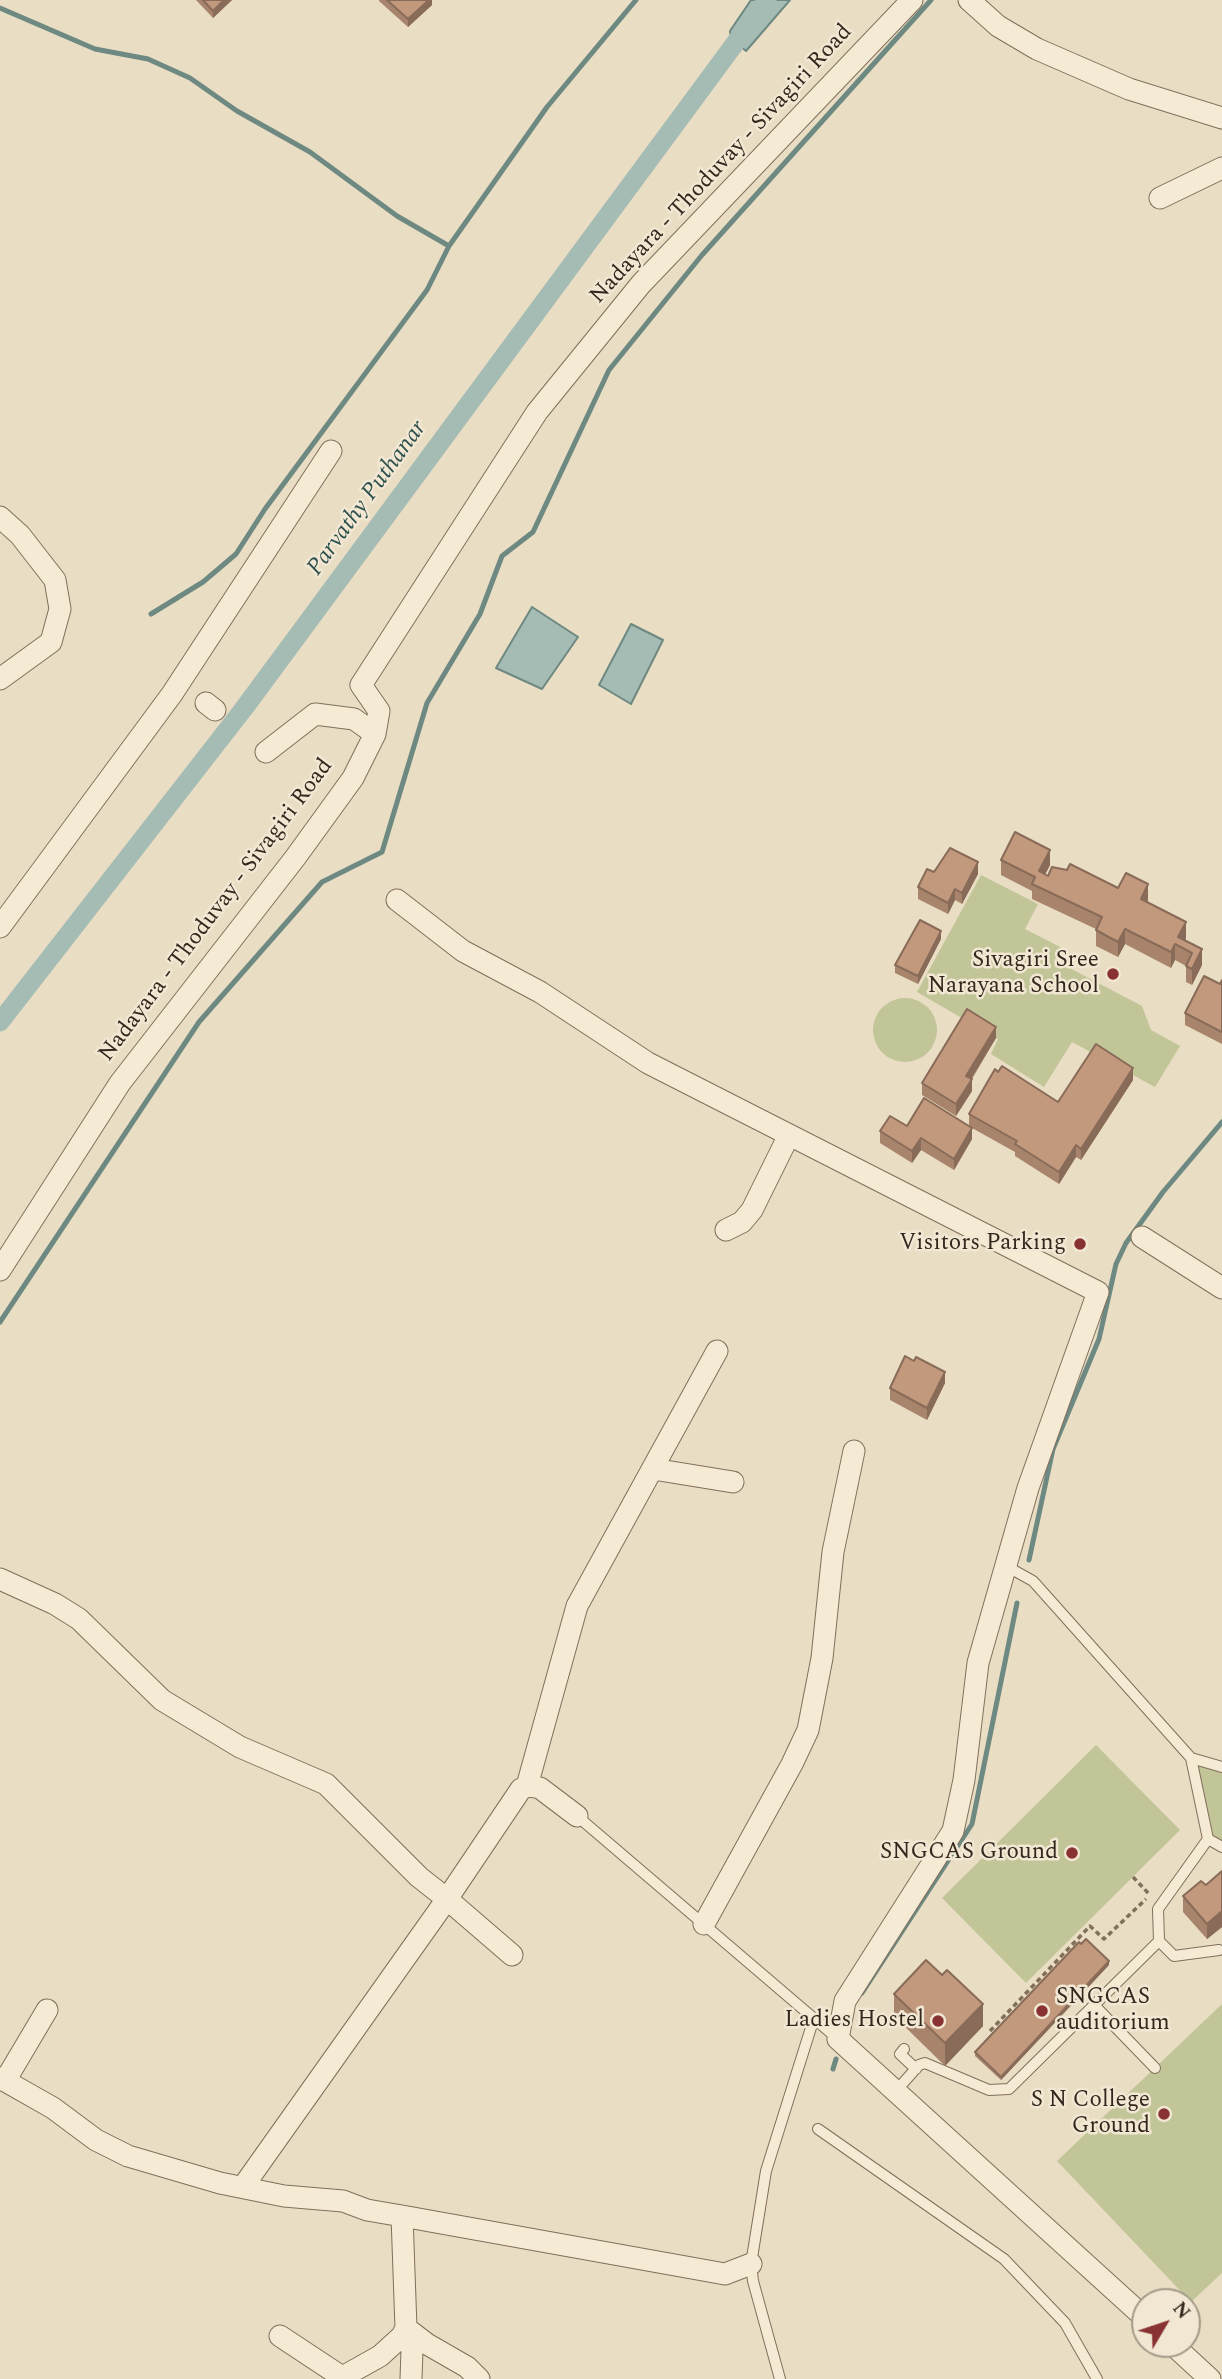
<!DOCTYPE html>
<html>
<head>
<meta charset="utf-8">
<style>
	body { margin:0 }
	#map { position:relative; width:1222px; height:2379px; overflow:hidden; background:#e9ddc3; font-family:Spectral,serif }
	canvas { display:block }
	.north { position:absolute; left:1131px; top:2288px; width:70px; height:70px; box-sizing:border-box; background:#f1e7d2; border:2px solid #a59b8a; border-radius:50%; rotate:51deg; font-size:19px; font-weight:700; line-height:28px; text-align:center; color:#32281e }
	.north::after { content:''; display:block; margin:auto; width:24px; height:32px; background:#893234; clip-path:polygon(50% 0,100% 100%,50% 72%,0 100%) }
</style>
</head>
<body>
<div id="map">
<canvas width="1222" height="2379"></canvas>
<div class="north">N</div>
</div>
<script>
const ctx = document.querySelector('canvas').getContext('2d');
ctx.lineJoin = 'round';
function paint(path, color) {
  ctx.fillStyle = color;
  ctx.fill(path, 'evenodd');
}
function shape(rows) {
  const path = new Path2D();
  for (const r of rows) {
    if (r.length === 3) {
      path.moveTo(r[0] + r[2], r[1]);
      path.arc(r[0], r[1], r[2], 0, 2 * Math.PI);
      continue;
    }
    path.moveTo(r[0], r[1]);
    for (let i = 2; i < r.length; i += 2) path.lineTo(r[i], r[i + 1]);
  }
  return path;
}
function trace(path, color, width, dash) {
  ctx.strokeStyle = color;
  ctx.lineWidth = width;
  ctx.lineCap = dash ? 'butt' : 'round';
  ctx.setLineDash(dash || []);
  ctx.stroke(path);
}
function label(font, color, halo, rows, align = 'center') {
  ctx.font = font + ' Spectral,serif';
  ctx.lineWidth = 5;
  ctx.setLineDash([]);
  ctx.textBaseline = 'middle';
  ctx.strokeStyle = halo;
  ctx.fillStyle = color;
  for (const [text, x, y, turn = 0] of rows) {
    ctx.save();
    ctx.translate(x, y);
    ctx.rotate((+turn || 0) * Math.PI / 180);
    ctx.textAlign = isNaN(turn) ? turn : align;
    if (halo) ctx.strokeText(text, 0, 0);
    ctx.fillText(text, 0, 0);
    ctx.restore();
  }
}
paint(shape([
	[981,875,1038,904,1025,929,1066,950,1060,963,1142,1006,1151,1030,1180,1046,1155,1087,1072,1042,1044,1087,991,1054,998,1039,917,992],
	[905,1030,32],
	[1096,1745,1180,1830,1026,1983,942,1898],
	[1195,1760,1222,1771,1222,1842,1212,1835],
	[1222,2004,1222,2273,1191,2302,1057,2161]
]), '#c1c598');
const water = shape([
	[751,0,790,0,746,51,731,38,730,31,751,0],
	[532,607,578,637,542,689,496,668,532,607],
	[631,624,663,640,631,704,599,685,631,624]
]);
paint(water, '#a5bcb5');
trace(water, '#6d8981', 2);
trace(shape([
	[0,8,95,49,148,59,190,78,237,111,310,152,397,216,449,246,547,107,636,0],
	[151,614,203,582,236,554,265,509,427,290,449,246],
	[0,1322,199,1022,322,882,382,852,427,703,480,614,502,556,533,532,609,370,702,255,931,0],
	[1029,1560,1053,1449,1099,1339,1116,1264,1126,1243,1163,1192,1222,1122],
	[862,1993,972,1824,1017,1603],
	[833,2069,836,2059]
]), '#6d8981', 5);
trace(shape([
	[0,1022,245,707,767,0]
]), '#a5bcb5', 19);
const lane = shape([
	[1006,1566,1033,1581,1191,1758],
	[1222,1767,1191,1758,1208,1839,1222,1847],
	[577,1816,838,2039],
	[1208,1839,1158,1909,1159,1941,1174,1956,1219,1950],
	[1094,2005,1155,2068],
	[904,2049,900,2054,916,2069],
	[896,2091,919,2065,925,2063,989,2090,1009,2089,1159,1941],
	[818,2129,1004,2259,1065,2323,1097,2379],
	[780,2379,753,2281,751,2264,766,2171,814,2018]
]);
const street = shape([
	[969,0,998,26,1037,49,1129,89,1222,118],
	[1160,198,1222,168],
	[0,517,20,535,55,580,60,609,51,642,0,679],
	[206,703,215,710],
	[266,752,315,714,354,719,375,734],
	[397,900,463,951,540,992,648,1063,1098,1292,1028,1488,978,1663,964,1780,953,1831,845,2001,838,2039,1145,2318],
	[0,927,172,694,331,451],
	[726,1230,742,1222,752,1210,789,1135],
	[1142,1237,1222,1288],
	[0,1270,120,1083,295,858,353,778,375,734,379,711,361,685,537,412,641,284,912,0],
	[653,1469,733,1482],
	[0,1579,55,1604,79,1619,162,1700,240,1747,326,1784,419,1877,447,1899,521,1789,529,1786,540,1788,577,1816],
	[527,1786,577,1606,717,1351],
	[704,1924,792,1764,808,1730,822,1658,833,1552,854,1451],
	[0,2078,53,2108,96,2140,128,2156,220,2183,284,2196,343,2201,367,2210,402,2216,406,2328,402,2336,380,2356,339,2379],
	[5,2081,47,2010],
	[247,2181,447,1899,512,1955],
	[402,2216,725,2274,751,2264],
	[406,2328,427,2344,467,2367,479,2379],
	[405,2330,412,2350,411,2379],
	[280,2336,342,2377],
	[1172,2344,1210,2379]
]);
trace(lane, '#816f5c', 12);
trace(street, '#816f5c', 23);
trace(shape([
	[1133,1877,1150,1895],
	[990,2031,1090,1926,1104,1939,1146,1899]
]), '#816f5c', 3.5, [5, 3.5]);
trace(lane, '#f5ebd5', 10);
trace(street, '#f5ebd5', 21);
paint(shape([
	[196,0,232,0,213,18],
	[379,0,432,0,432,5,408,27,379,1],
	[1001,860,1050,865,1045,874,1048,876,1118,888,1148,900,1147,902,1186,938,1185,941,1202,965,1192,985,1186,982,1186,966,1175,960,1171,968,1125,944,1118,957,1096,946,1096,929,1032,899,1032,891,1001,875],
	[934,872,978,874,962,904,955,900,948,914,918,899,918,887],
	[941,939,918,984,895,973,895,965],
	[1222,980,1222,1044,1185,1025,1185,1013,1220,984],
	[996,1038,972,1079,972,1091,956,1116,922,1095,922,1083],
	[1133,1080,1081,1160,1076,1157,1059,1184,1015,1156,1015,1152,972,1128,972,1139,954,1170,921,1150,912,1163,880,1143,880,1131,907,1126,969,1125,969,1114,1058,1102],
	[945,1383,927,1420,890,1400,890,1388],
	[1222,1871,1222,1927,1207,1939,1183,1912,1183,1896,1206,1885],
	[1109,1965,1001,2080,975,2056,975,2052],
	[894,1994,983,2026,945,2066,894,2016]
]), '#a8846c');
paint(shape([
	[224,0,232,0,213,18,213,11],
	[429,0,432,0,432,5,408,27,408,19],
	[1050,850,1050,865,1039,887,1039,871],
	[978,862,978,874,962,904,962,893],
	[1148,884,1148,900,1141,915,1141,899],
	[955,889,955,900,948,914,948,903],
	[1186,922,1186,938,1181,947,1178,937],
	[1125,929,1125,944,1118,957,1118,942],
	[941,931,941,939,918,984,918,976],
	[1175,944,1175,960,1171,968,1171,952],
	[1202,949,1202,965,1192,985,1192,969],
	[996,1027,996,1038,966,1087,966,1076],
	[1133,1068,1133,1080,1081,1160,1081,1149],
	[972,1079,972,1091,956,1116,956,1104],
	[972,1128,972,1139,954,1170,954,1159],
	[921,1138,921,1150,912,1163,912,1151],
	[1076,1145,1076,1157,1059,1184,1059,1172],
	[945,1372,945,1383,927,1420,927,1408],
	[1222,1911,1222,1927,1207,1939,1207,1924],
	[1109,1961,1109,1965,1001,2080,1001,2077],
	[983,2004,983,2026,945,2066,945,2043]
]), '#886b58');
const building = shape([
	[203,0,224,0,213,11,203,0],
	[387,0,429,0,408,19,387,0],
	[1015,832,1050,850,1039,871,1048,876,1052,867,1067,870,1070,864,1118,888,1126,873,1148,884,1141,899,1186,922,1178,937,1202,949,1192,969,1186,966,1192,953,1175,944,1171,952,1125,929,1118,942,1096,930,1102,917,1032,884,1035,877,1001,860,1015,832],
	[950,848,978,862,962,893,955,889,948,903,918,887,927,869,934,872,950,848],
	[920,920,941,931,918,976,895,965,920,920],
	[1204,976,1220,984,1222,980,1222,1032,1185,1013,1204,976],
	[967,1009,996,1027,966,1076,972,1079,956,1104,922,1083,967,1009],
	[1096,1044,1133,1068,1081,1149,1076,1145,1059,1172,1015,1144,1017,1141,969,1114,995,1069,998,1072,1002,1066,1058,1102,1096,1044],
	[924,1098,972,1128,954,1159,921,1138,912,1151,880,1131,890,1116,907,1126,924,1098],
	[905,1356,914,1361,916,1357,945,1372,927,1408,890,1388,905,1356],
	[1222,1871,1222,1911,1207,1924,1183,1896,1201,1881,1206,1885,1222,1871],
	[1086,1939,1109,1961,1001,2077,975,2052,1079,1942,1081,1944,1086,1939],
	[926,1960,942,1975,947,1970,983,2004,945,2043,894,1994,926,1960]
]);
paint(building, '#c3997d');
trace(building, '#886b58', 2);
for (const [x, y, r, color] of [
	[1113,974,7,"#893234"],
	[1080,1244,7,"#893234"],
	[1072,1853,7,"#893234"],
	[1042,2011,7,"#893234"],
	[938,2021,7,"#893234"],
	[1164,2114,7,"#893234"]
]) {
  const dot = new Path2D();
  dot.arc(x, y, r, 0, 2 * Math.PI);
  ctx.fillStyle = color;
  ctx.fill(dot);
  trace(dot, '#f1e7d2', 2.5);
}
label('23px', '#32281e', '#f1e7d2', [
	["Nadayara - Thoduvay - Sivagiri Road",722,165,-47],
	["Nadayara - Thoduvay - Sivagiri Road",217,911,-53]
]);
label('23px', '#32281e', '#f1e7d2', [
	["Sivagiri Sree",1099,961],
	["Narayana School",1099,987],
	["Visitors Parking",1066,1244],
	["SNGCAS Ground",1058,1853],
	["SNGCAS",1056,1998,"left"],
	["auditorium",1056,2024,"left"],
	["Ladies Hostel",924,2021],
	["S N College",1150,2101],
	["Ground",1150,2127]
], 'right');
label('italic 24px', '#2f514e', '#f1e7d2', [
	["Parvathy Puthanar",368,499,-54]
]);
</script>
</body>
</html>
